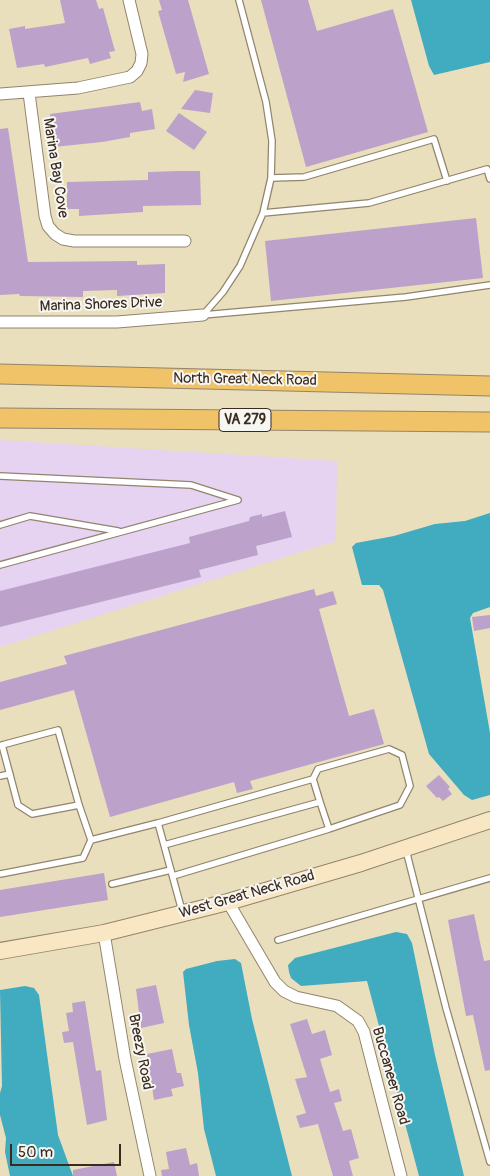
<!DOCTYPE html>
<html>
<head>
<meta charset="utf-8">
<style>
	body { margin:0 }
	#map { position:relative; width:490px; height:1176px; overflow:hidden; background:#e9dfbc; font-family:Pangolin,sans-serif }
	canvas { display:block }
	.scale { position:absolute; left:10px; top:1144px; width:111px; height:22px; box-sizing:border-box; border:2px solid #3b2a1e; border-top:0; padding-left:6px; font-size:15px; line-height:18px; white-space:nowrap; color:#3b2a1e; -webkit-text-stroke:4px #f6f6f2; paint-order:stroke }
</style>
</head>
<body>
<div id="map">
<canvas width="490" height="1176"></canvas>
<div class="scale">50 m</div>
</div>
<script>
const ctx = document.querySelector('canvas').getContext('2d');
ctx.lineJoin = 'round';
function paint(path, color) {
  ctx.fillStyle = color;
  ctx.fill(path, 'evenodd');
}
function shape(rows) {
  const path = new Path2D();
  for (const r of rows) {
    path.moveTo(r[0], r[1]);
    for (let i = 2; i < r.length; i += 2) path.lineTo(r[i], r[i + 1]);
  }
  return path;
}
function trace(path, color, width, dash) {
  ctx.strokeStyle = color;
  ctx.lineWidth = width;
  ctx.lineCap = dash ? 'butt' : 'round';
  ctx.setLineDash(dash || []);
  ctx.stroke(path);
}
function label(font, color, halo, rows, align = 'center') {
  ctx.font = font + ' Pangolin,sans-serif';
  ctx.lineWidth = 4;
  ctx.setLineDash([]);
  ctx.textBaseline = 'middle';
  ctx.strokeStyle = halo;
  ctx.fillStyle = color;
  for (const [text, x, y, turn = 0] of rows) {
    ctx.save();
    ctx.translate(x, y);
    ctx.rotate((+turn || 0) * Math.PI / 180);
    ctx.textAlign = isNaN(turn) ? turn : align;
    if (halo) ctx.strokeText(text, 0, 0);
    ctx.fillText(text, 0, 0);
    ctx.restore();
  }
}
paint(shape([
	[0,440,337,461,336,541,0,647]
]), '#e5d3f1');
paint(shape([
	[411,0,490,0,490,62,434,75,429,66],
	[490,513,490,607,473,613,470,618,490,733,490,795,472,800,464,795,429,754,383,590,379,585,362,585,352,547,356,543,394,536,435,524,465,521],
	[396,932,407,934,412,943,435,1055,464,1176,419,1176,367,981,301,986,291,978,289,972,288,965,295,958],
	[235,959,241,963,252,1019,292,1176,216,1176,204,1129,198,1073,189,1025,183,972,186,969,217,961],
	[25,986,34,988,39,995,58,1135,73,1176,10,1176,5,1152,6,1138,0,1115,0,1093,2,1086,0,990]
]), '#41abc0');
paint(shape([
	[60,0,96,0,99,9,103,8,115,51,109,52,111,58,90,64,88,58,45,67,44,64,17,68,9,29,25,26,25,29,65,23],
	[159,0,188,0,209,74,183,82,185,72,176,74,158,11,162,10],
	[261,0,308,0,317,31,393,9,428,132,306,167],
	[195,90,213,93,210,113,181,109],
	[140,102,142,111,152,109,155,129,130,133,130,137,102,142,54,147,50,114],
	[179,113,207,132,194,150,166,131],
	[8,128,28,262,137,261,137,265,165,264,165,293,117,296,117,290,83,291,83,297,20,296,19,294,0,295,0,129],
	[179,171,200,171,201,205,143,206,143,212,79,216,79,209,67,209,67,182,148,180,148,172],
	[476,218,483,278,271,301,265,241],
	[285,511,292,537,256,546,258,555,199,570,201,577,0,627,0,591,190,543,189,537,249,521,250,517,262,514,262,517],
	[314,589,316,596,333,591,337,604,319,609,349,716,374,709,384,744,250,781,253,789,237,793,234,782,110,817,74,690,0,710,0,682,67,664,64,656],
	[490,615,490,628,474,631,472,617],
	[439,775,450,787,448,789,452,794,443,801,439,797,437,798,426,786],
	[104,873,108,900,0,917,0,890],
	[474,914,484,961,490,960,490,1070,485,1071,473,1015,466,1016,448,920],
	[156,985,164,1023,141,1028,136,989],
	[85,1001,96,1071,101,1070,107,1120,87,1125,73,1042,64,1043,62,1032,69,1031,66,1013,73,1012,72,1003],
	[307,1019,312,1034,325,1030,332,1055,320,1059,330,1092,339,1089,342,1101,334,1103,343,1131,351,1129,359,1158,349,1161,353,1176,333,1176,318,1124,300,1128,296,1116,306,1113,295,1079,307,1077,290,1024],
	[172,1049,177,1073,181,1073,184,1086,171,1089,173,1096,154,1100,147,1054],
	[186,1148,190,1165,197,1163,199,1176,162,1176,161,1170,169,1169,166,1152],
	[114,1162,117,1176,73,1176,73,1170]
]), '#bca1cb');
const lane = shape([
	[271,178,304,177,434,139,447,181],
	[263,213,369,203,487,169,490,179],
	[203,315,223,292,240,266,263,213,271,178,272,141,266,102,239,0],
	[203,315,406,297,490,285],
	[0,476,191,485,238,500,0,565],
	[0,525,30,516,118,531],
	[2,745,58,730,79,805,91,840,158,823,182,911],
	[0,746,2,745,18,805,32,814,79,805],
	[0,776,10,774],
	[313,779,318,769,389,749,402,755,410,786,400,805,329,829],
	[158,823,313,779,320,802],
	[164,845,320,802,329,829,173,876],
	[406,850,446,1008,490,1162],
	[0,874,83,858,91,840],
	[112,884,171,870],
	[278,940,490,878]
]);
const street = shape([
	[29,93,45,216,48,226,55,234,63,239,74,241,185,241],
	[0,94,78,88,130,77,137,71,141,63,142,54,129,0],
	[0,322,117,322,203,315],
	[228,902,275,982,284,991,296,997,337,1006,358,1021,364,1032,401,1176],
	[104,933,125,1059,150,1176]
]);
const secondary = shape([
	[0,951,104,933,228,902,361,863,490,820]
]);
const primary = shape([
	[0,374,490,386],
	[0,418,490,422]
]);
trace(lane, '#92846d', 8);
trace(street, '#92846d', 13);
trace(secondary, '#92846d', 18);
trace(primary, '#92846d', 21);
trace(lane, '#fff', 5.5);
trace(street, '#fff', 11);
trace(secondary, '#f9e7c3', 16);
trace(primary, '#f1c369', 19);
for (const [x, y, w] of [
	[245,420,52]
]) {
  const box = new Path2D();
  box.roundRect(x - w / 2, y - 11.5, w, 23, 4);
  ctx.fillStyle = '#f6f6f2';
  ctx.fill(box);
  trace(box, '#3b2a1e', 1);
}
label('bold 14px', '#3b2a1e', null, [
	["VA 279",245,420]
]);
label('15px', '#3b2a1e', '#f6f6f2', [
	["Marina Bay Cove",55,168,81],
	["Marina Shores Drive",101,305,-2],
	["North Great Neck Road",245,380,1],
	["West Great Neck Road",247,895,-16],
	["Breezy Road",140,1052,79],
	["Buccaneer Road",390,1076,74]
]);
</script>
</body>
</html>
